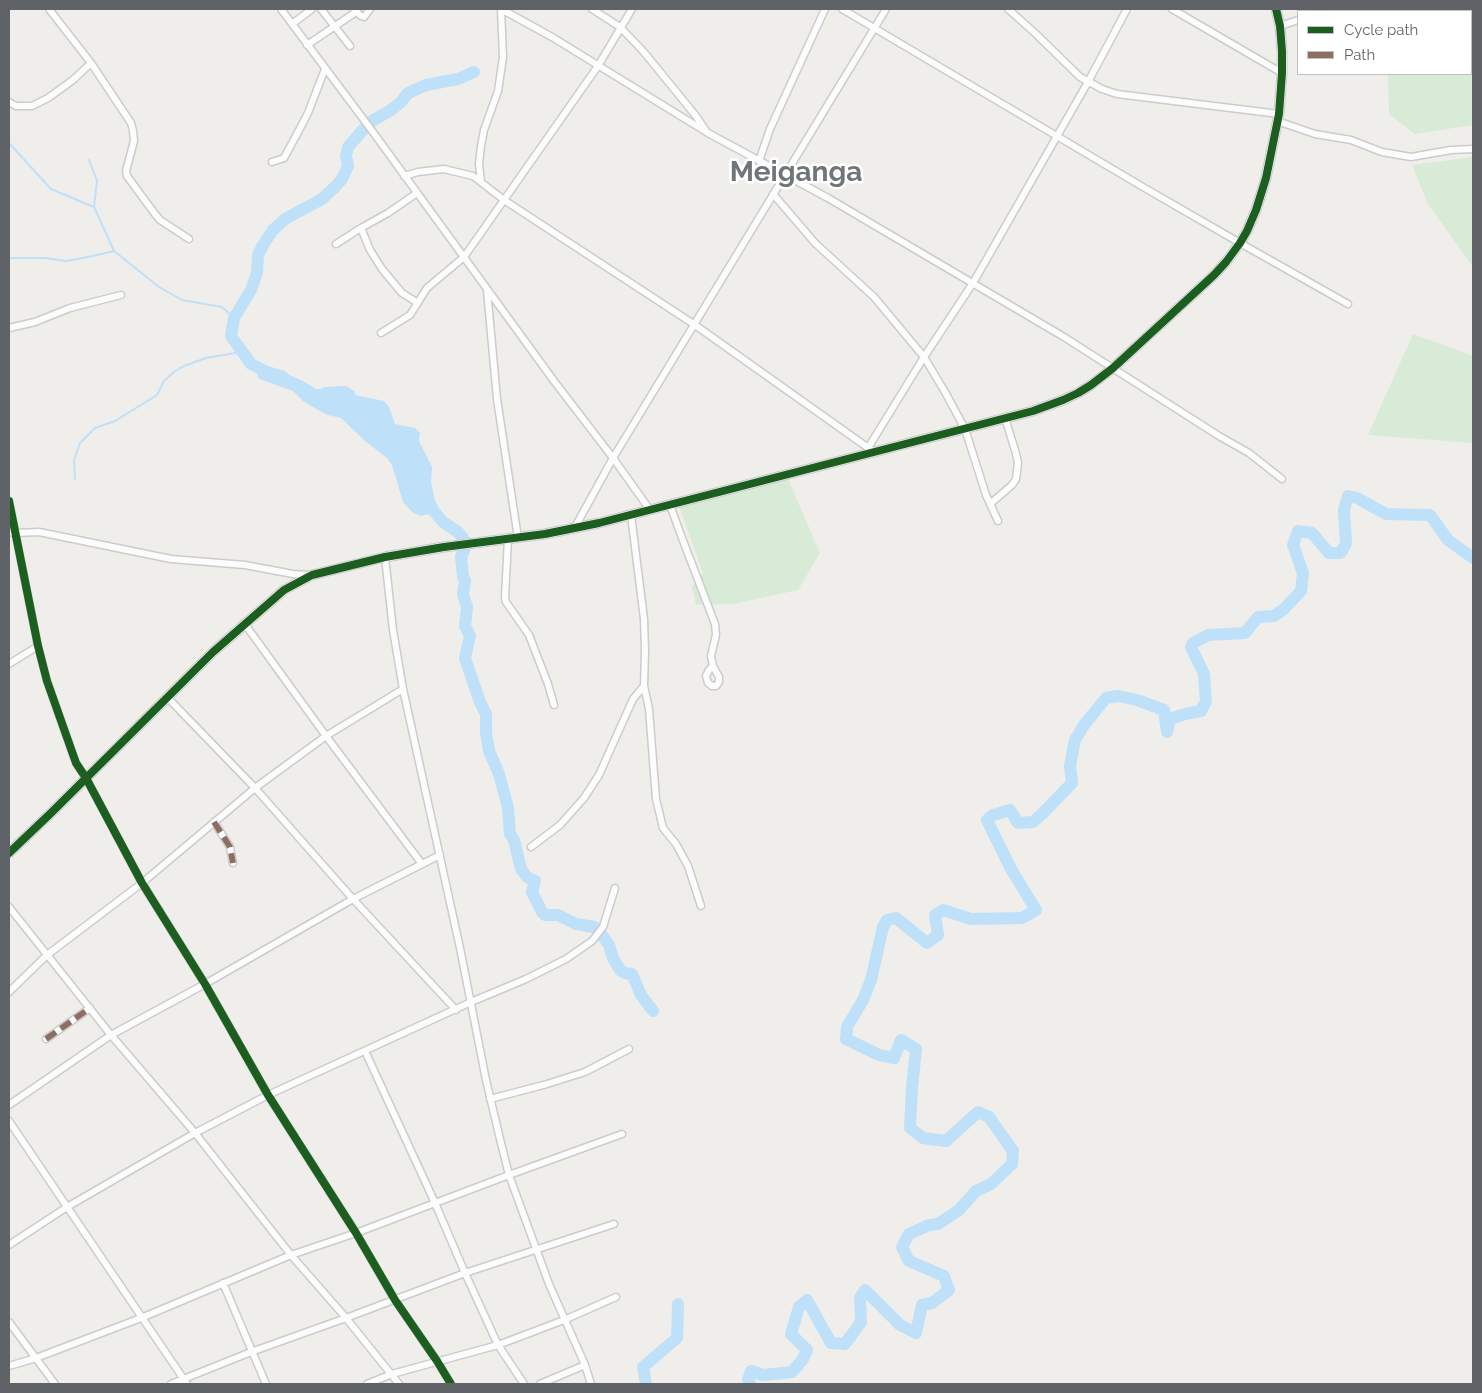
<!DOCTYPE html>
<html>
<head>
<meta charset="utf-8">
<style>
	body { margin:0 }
	#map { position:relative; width:1482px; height:1393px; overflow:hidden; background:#efeeea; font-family:Raleway,sans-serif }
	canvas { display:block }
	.frame { position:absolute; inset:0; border:10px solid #5f6368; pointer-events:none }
	.legend { position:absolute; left:1297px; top:10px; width:175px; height:65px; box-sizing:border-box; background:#fff; border:1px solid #bfc1c3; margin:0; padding:6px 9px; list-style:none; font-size:15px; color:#5f6368 }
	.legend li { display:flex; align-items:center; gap:10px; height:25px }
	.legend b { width:25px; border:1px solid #bfc1c3 }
</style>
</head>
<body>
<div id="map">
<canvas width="1482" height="1393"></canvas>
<div class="frame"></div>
<ul class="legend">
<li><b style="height:6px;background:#1b5e20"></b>Cycle path</li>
<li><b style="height:6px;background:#8d6e63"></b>Path</li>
</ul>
</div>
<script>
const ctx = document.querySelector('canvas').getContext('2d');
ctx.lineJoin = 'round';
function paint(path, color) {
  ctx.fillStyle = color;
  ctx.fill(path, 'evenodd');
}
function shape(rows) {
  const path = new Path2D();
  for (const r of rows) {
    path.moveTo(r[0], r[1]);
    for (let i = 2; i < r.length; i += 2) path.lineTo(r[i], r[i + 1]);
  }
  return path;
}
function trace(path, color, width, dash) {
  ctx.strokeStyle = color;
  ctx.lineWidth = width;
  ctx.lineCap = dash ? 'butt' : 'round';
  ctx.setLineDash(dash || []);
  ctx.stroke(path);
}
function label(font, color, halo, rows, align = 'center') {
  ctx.font = font + ' Raleway,sans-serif';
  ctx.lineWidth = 5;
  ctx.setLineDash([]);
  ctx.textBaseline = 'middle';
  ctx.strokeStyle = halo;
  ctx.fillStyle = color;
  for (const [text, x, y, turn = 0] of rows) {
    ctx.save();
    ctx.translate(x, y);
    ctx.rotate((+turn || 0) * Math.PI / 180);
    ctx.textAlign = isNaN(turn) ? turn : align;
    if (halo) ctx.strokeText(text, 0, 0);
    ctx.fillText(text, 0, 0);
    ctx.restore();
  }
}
paint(shape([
	[1386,9,1473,9,1473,125,1415,134,1389,114,1388,74,1471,74,1471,11,1386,11],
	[1473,157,1473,267,1428,204,1412,165],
	[1413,334,1473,356,1473,443,1368,435],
	[784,470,820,553,798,590,733,604,696,605,692,587,703,573,676,498]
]), '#d8ebd6');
paint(shape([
	[259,371,285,373,303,381,316,389,320,389,325,387,346,386,354,391,356,395,360,396,384,401,389,407,395,424,415,428,420,433,419,441,432,467,431,483,436,505,433,510,429,514,421,516,413,513,403,502,392,465,387,458,365,441,341,418,328,415,318,410,303,401,293,391,259,379,257,374]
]), '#bfe0f9');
trace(shape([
	[9,143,51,189,94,207,114,251],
	[89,160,97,181,94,206],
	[9,258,45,258,66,261,88,257,114,251,159,287,182,300,222,307,234,318],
	[75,479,74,460,80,443,95,428,115,421,157,395,164,381,175,371,184,366,206,358,241,352]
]), '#bfe0f9', 2);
trace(shape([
	[283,377,267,372,251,364,231,336,234,318,251,290,257,273,258,255,263,245,273,230,285,219,322,199,335,187,342,179,348,166,346,156,348,147,362,131,372,121,391,110,401,102,408,93,426,85,458,79,474,72],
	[426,496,433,510,443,522,458,532,465,541,464,551,461,556,463,577,465,581,463,594,467,607,465,626,470,636,465,658,480,702,486,714,486,733,489,751,499,774,508,808,510,834,514,840,521,869,527,877,535,881,532,892,542,912,545,915,558,915,576,924,594,927,598,930,609,945,613,958,620,970,625,973,632,974,641,995,653,1011],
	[646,1384,643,1367,677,1338,678,1304],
	[750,1384,748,1380,751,1371,763,1375,792,1372,803,1359,807,1350,791,1334,799,1307,807,1300,831,1343,845,1344,861,1322,860,1298,865,1290,900,1325,916,1333,922,1305,932,1303,949,1290,944,1276,909,1261,902,1247,909,1234,929,1225,938,1224,959,1210,976,1191,991,1184,1012,1164,1013,1151,989,1117,978,1112,946,1141,923,1138,910,1128,912,1088,916,1049,901,1040,894,1058,879,1055,846,1039,847,1027,863,1000,871,980,883,927,887,920,896,918,927,943,938,935,935,915,943,910,971,919,1022,918,1036,910,1011,869,987,820,993,815,1010,810,1018,823,1033,822,1042,814,1072,783,1070,766,1075,740,1084,725,1106,698,1118,696,1137,700,1164,710,1167,732,1170,719,1185,714,1201,711,1206,701,1204,674,1191,647,1193,643,1208,635,1245,633,1258,617,1274,616,1284,609,1301,591,1303,573,1293,545,1298,531,1312,533,1329,553,1340,553,1342,551,1346,543,1344,510,1348,496,1357,498,1386,514,1430,515,1448,540,1473,558]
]), '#bfe0f9', 12);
const street = shape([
	[49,9,91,63,131,123,133,131,134,141,126,171,127,176,155,214,160,220,189,239],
	[281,9,370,128,554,381,613,458,650,510],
	[321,9,350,46],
	[354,9,361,16,364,17,370,9],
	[501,9,552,37,708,133,828,198,1064,337,1219,436,1249,453,1282,479],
	[592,9,620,27,643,51,696,116,706,131],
	[842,9,1143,187,1240,243,1348,304],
	[1008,9,1036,34,1080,77,1102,89,1117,94,1279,114],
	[1172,9,1282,73],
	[1314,11,1317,9],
	[292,24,312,9],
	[1280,26,1298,20],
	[307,45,356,12],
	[9,102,16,106,32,106,48,98,73,80,91,63],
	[1277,121,1315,134,1351,140,1382,152,1411,157,1451,150,1473,149],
	[759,161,770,129,825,9],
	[272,162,284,158,297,134,308,113,325,69],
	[404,176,418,172,444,169,473,176,504,200,695,325,874,452],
	[481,182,479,164,481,146,484,130,498,91,503,57,501,9],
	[773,194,815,243,874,297,924,357,945,392,965,429,986,495,998,521],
	[361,228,370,250,382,269,402,293,418,303],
	[336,244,361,228,388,213,417,193],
	[487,290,497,399,518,538],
	[9,328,35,322,70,308,121,295],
	[381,333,410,315,427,288,464,257,598,66,632,9],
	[868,448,924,357,973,283,1088,82,1127,9],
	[9,501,38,646,47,681,76,763,86,778,142,883,205,984,268,1095,356,1233,395,1300,437,1361,451,1384],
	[990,504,1012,485,1016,479,1017,471,1018,462,1015,450,1005,418],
	[670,505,682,538,715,624,716,635,711,656,713,666,719,677,719,682,716,686,712,686,708,683,706,676,709,670,713,666],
	[631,515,644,619,645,651,644,686,649,709,656,799,663,828,676,844,688,866,701,906],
	[574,529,613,458,886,9],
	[9,532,15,533,39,532,171,559,245,565,293,574,310,575],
	[508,539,505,598,506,602,529,635,548,684,554,705],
	[385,557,393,630,403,689,460,948,486,1080,500,1139,509,1175,549,1284,585,1365,591,1384],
	[244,623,326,736,422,864],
	[9,664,38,646],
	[167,697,255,788,353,899,456,1010],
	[214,822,230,847,233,863],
	[531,847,560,825,584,798,599,775,633,699,644,686],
	[9,907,111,1035,195,1133,291,1255,346,1318,399,1384],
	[9,992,47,955,142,883,255,788,326,736,403,689],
	[46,1039,90,1008],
	[365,1051,435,1203,465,1273,498,1345,524,1384],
	[490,1099,547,1084,585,1072,629,1049],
	[9,1105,111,1035,205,984,353,899,440,855],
	[9,1121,187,1384],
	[9,1245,67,1207,195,1133,268,1095,471,1002,526,979,566,959,592,941,603,927,615,888],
	[223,1283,266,1384],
	[9,1322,55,1384],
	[9,1366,36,1358,141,1318,291,1255,356,1233,509,1175,622,1134],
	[171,1384,251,1352,346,1318,465,1273,614,1224],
	[367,1384,392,1374,498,1345,564,1320,616,1297],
	[540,1384,585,1365]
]);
const secondary = shape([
	[9,853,51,813,213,652,284,590,312,575,385,557,444,547,545,534,599,523,1033,411,1063,400,1078,393,1091,385,1113,368,1214,275,1226,262,1240,243,1247,231,1256,210,1266,178,1279,114,1282,73,1282,51,1280,26,1276,9]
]);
trace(street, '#cbcccc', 9);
trace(secondary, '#cacacb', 11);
trace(street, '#fdfcfc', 6);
trace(secondary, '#fdfcfc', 9);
trace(shape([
	[214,822,230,847,233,863],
	[46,1039,90,1008]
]), '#8d6e63', 6, [12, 6]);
trace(shape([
	[9,501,38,646,47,681,76,763,86,778,142,883,205,984,268,1095,356,1233,395,1300,437,1361,451,1384],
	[9,853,51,813,213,652,284,590,312,575,385,557,444,547,545,534,599,523,1033,411,1063,400,1078,393,1091,385,1113,368,1214,275,1226,262,1240,243,1247,231,1256,210,1266,178,1279,114,1282,73,1282,51,1280,26,1276,9]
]), '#1b5e20', 8);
label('bold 28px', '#70757a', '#fff', [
	["Meiganga",796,173]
]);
</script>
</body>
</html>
